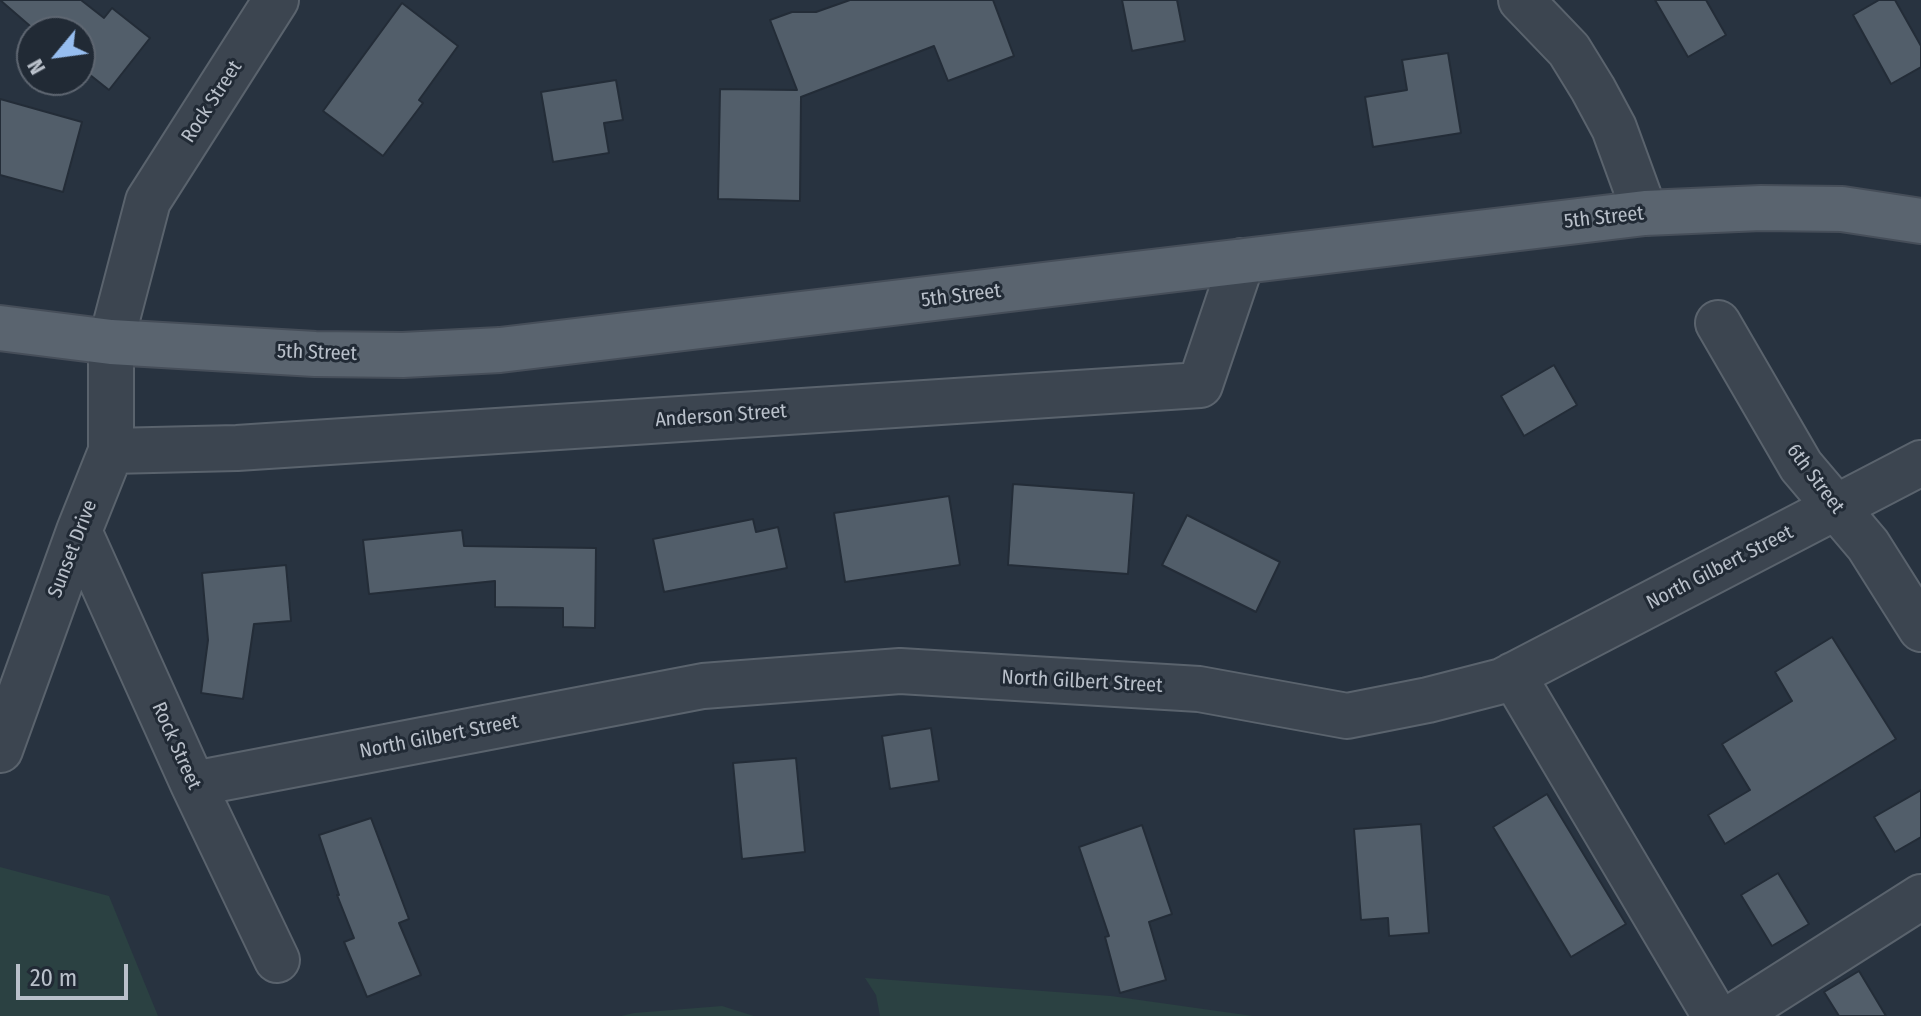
<!DOCTYPE html>
<html>
<head>
<meta charset="utf-8">
<style>
	body { margin:0 }
	#map { position:relative; width:1921px; height:1016px; overflow:hidden; background:#283340; font-family:"Fira Sans Condensed",sans-serif }
	canvas { display:block }
	.north { position:absolute; left:16px; top:16px; width:80px; height:80px; box-sizing:border-box; background:#212a35; border:2px solid #5e6671; border-radius:50%; rotate:241deg; font-size:22px; font-weight:700; line-height:32px; text-align:center; color:#b9c0ca }
	.north::after { content:''; display:block; margin:auto; width:28px; height:36px; background:#97bef0; clip-path:polygon(50% 0,100% 100%,50% 72%,0 100%) }
	.scale { position:absolute; left:16px; top:964px; width:112px; height:36px; box-sizing:border-box; border:4px solid #b9c0ca; border-top:0; padding-left:10px; font-size:24px; line-height:28px; white-space:nowrap; color:#b9c0ca; -webkit-text-stroke:6px #212a35; paint-order:stroke }
</style>
</head>
<body>
<div id="map">
<canvas width="1921" height="1016"></canvas>
<div class="north">N</div>
<div class="scale">20 m</div>
</div>
<script>
const ctx = document.querySelector('canvas').getContext('2d');
ctx.lineJoin = 'round';
function paint(path, color) {
  ctx.fillStyle = color;
  ctx.fill(path, 'evenodd');
}
function shape(rows) {
  const path = new Path2D();
  for (const r of rows) {
    path.moveTo(r[0], r[1]);
    for (let i = 2; i < r.length; i += 2) path.lineTo(r[i], r[i + 1]);
  }
  return path;
}
function trace(path, color, width, dash) {
  ctx.strokeStyle = color;
  ctx.lineWidth = width;
  ctx.lineCap = dash ? 'butt' : 'round';
  ctx.setLineDash(dash || []);
  ctx.stroke(path);
}
function label(font, color, halo, rows, align = 'center') {
  ctx.font = font + ' "Fira Sans Condensed",sans-serif';
  ctx.lineWidth = 6;
  ctx.setLineDash([]);
  ctx.textBaseline = 'middle';
  ctx.strokeStyle = halo;
  ctx.fillStyle = color;
  for (const [text, x, y, turn = 0] of rows) {
    ctx.save();
    ctx.translate(x, y);
    ctx.rotate((+turn || 0) * Math.PI / 180);
    ctx.textAlign = isNaN(turn) ? turn : align;
    if (halo) ctx.strokeText(text, 0, 0);
    ctx.fillText(text, 0, 0);
    ctx.restore();
  }
}
paint(shape([
	[0,867,109,896,158,1016,0,1016],
	[865,978,1111,996,1253,1016,880,1016,876,995],
	[722,1006,754,1016,621,1016,634,1013]
]), '#2b4142');
const building = shape([
	[0,0,81,0,104,18,112,8,150,38,109,90,80,67,80,32,37,32,0,0],
	[850,0,993,0,1014,56,948,81,934,46,801,97,800,201,718,199,720,89,797,90,770,20,792,12,816,12,850,0],
	[1122,0,1177,0,1185,41,1132,51,1122,0],
	[1655,0,1706,0,1726,35,1688,57,1655,0],
	[1879,0,1895,0,1921,46,1921,67,1891,84,1853,15,1879,0],
	[402,3,458,46,419,100,423,103,383,156,323,111,402,3],
	[1448,53,1461,133,1373,147,1365,97,1407,90,1402,60,1448,53],
	[616,80,623,120,604,123,609,153,553,162,541,92,616,80],
	[0,99,82,122,63,192,0,175,0,99],
	[1554,365,1577,405,1524,436,1501,396,1554,365],
	[1013,484,1134,493,1128,574,1008,565,1013,484],
	[949,496,960,565,845,582,834,513,949,496],
	[1187,515,1280,562,1256,612,1162,565,1187,515],
	[753,519,756,532,778,527,787,568,664,592,653,539,753,519],
	[462,530,464,546,596,548,595,628,563,627,563,608,495,607,495,581,369,594,363,540,462,530],
	[286,565,291,621,254,624,243,699,201,693,208,640,202,573,286,565],
	[1832,637,1896,739,1725,844,1708,815,1750,790,1722,744,1792,701,1775,672,1832,637],
	[931,728,939,781,890,789,882,736,931,728],
	[796,758,805,852,742,859,733,763,796,758],
	[1921,790,1921,837,1895,852,1874,817,1921,790],
	[1547,794,1626,924,1571,957,1493,827,1547,794],
	[371,818,409,919,399,923,421,975,367,997,344,942,354,938,337,895,339,895,319,835,371,818],
	[1421,824,1429,933,1389,936,1388,918,1361,920,1354,829,1421,824],
	[1142,825,1172,914,1149,922,1166,980,1120,993,1105,937,1109,936,1079,847,1142,825],
	[1778,873,1809,924,1772,946,1741,895,1778,873],
	[1859,971,1886,1016,1839,1016,1824,992,1859,971]
]);
paint(building, '#525e6a');
trace(building, '#232c37', 2);
const minor = shape([
	[1521,0,1569,50,1593,89,1614,128,1645,213],
	[1718,323,1801,466,1868,545,1921,629],
	[111,451,237,448,1200,385,1242,261],
	[79,531,193,784,277,960],
	[1513,675,1715,1016],
	[0,750,79,531,111,451,111,342,148,201,276,0],
	[193,784,703,686,900,671,1199,689,1347,716,1428,700,1502,681,1921,463],
	[1734,1016,1921,897]
]);
const major = shape([
	[0,328,111,342,315,354,403,355,500,350,1645,213,1761,208,1842,209,1921,221]
]);
trace(minor, '#5a636d', 48);
trace(major, '#464e59', 48);
trace(minor, '#3c4550', 44);
trace(major, '#5a646f', 44);
label('20px', '#b9c0ca', '#212a35', [
	["Rock Street",212,102,-57],
	["5th Street",1604,218,-6],
	["5th Street",961,296,-7],
	["5th Street",317,353,2],
	["Anderson Street",721,416,-4],
	["6th Street",1815,479,53],
	["Sunset Drive",73,549,-69],
	["North Gilbert Street",1720,568,-27],
	["North Gilbert Street",1082,682,3],
	["North Gilbert Street",439,737,-11],
	["Rock Street",176,746,66]
]);
</script>
</body>
</html>
